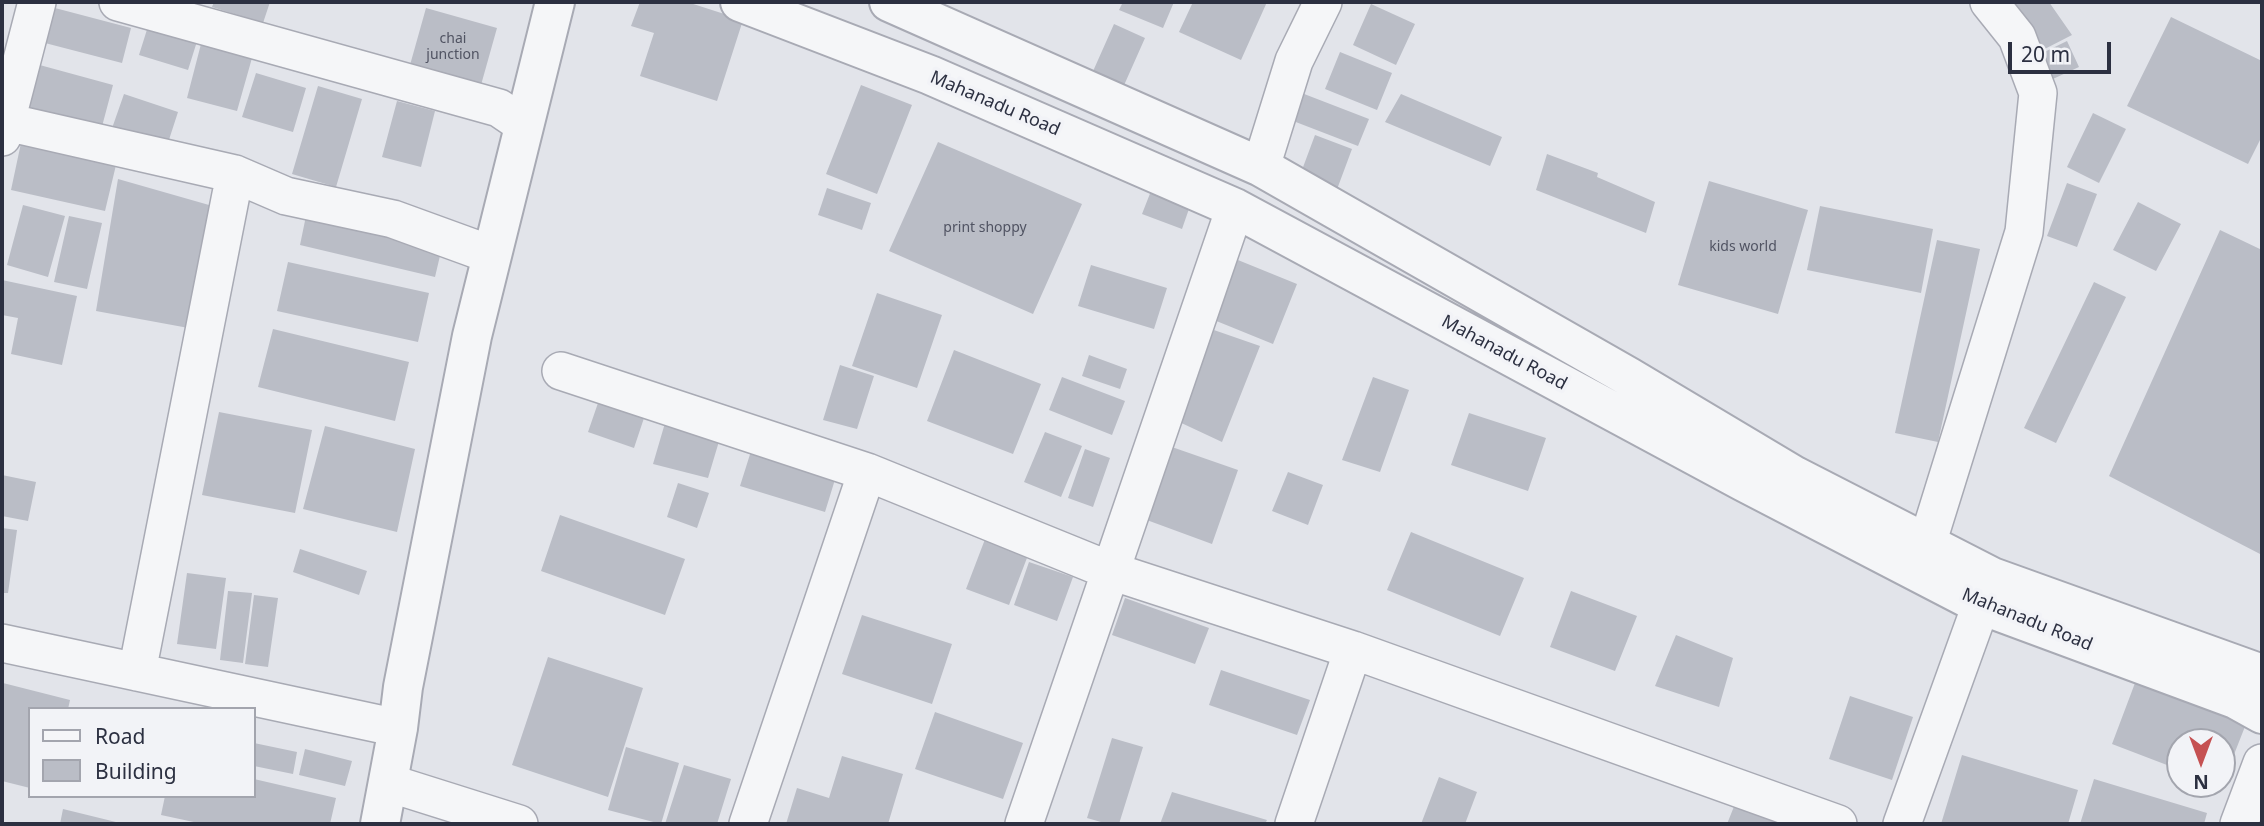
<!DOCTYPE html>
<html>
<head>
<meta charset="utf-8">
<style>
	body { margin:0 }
	#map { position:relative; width:2264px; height:826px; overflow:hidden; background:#e2e4ea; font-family:"Noto Sans",sans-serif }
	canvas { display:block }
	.frame { position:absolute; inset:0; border:4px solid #2c3041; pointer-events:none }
	.legend { position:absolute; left:28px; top:707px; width:228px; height:91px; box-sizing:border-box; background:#f2f3f7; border:2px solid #a3a5ae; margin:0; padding:9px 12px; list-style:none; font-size:21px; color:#2c3041 }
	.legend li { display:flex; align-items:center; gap:14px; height:35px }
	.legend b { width:35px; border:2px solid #a3a5ae }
	.north { position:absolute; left:2166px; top:728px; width:70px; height:70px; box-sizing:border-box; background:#f2f3f7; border:2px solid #a3a5ae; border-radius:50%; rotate:180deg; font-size:19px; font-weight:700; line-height:28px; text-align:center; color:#2c3041 }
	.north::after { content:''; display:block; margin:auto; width:24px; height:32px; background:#c55152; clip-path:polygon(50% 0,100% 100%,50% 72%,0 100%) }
	.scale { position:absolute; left:2008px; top:42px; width:103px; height:32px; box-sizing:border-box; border:4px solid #2c3041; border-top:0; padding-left:9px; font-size:21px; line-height:24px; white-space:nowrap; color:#2c3041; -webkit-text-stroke:5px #f2f3f7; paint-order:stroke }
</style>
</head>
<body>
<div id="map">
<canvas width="2264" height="826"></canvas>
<div class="frame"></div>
<ul class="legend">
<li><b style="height:9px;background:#f5f6f8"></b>Road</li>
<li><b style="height:19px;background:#babdc6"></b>Building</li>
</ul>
<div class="north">N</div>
<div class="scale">20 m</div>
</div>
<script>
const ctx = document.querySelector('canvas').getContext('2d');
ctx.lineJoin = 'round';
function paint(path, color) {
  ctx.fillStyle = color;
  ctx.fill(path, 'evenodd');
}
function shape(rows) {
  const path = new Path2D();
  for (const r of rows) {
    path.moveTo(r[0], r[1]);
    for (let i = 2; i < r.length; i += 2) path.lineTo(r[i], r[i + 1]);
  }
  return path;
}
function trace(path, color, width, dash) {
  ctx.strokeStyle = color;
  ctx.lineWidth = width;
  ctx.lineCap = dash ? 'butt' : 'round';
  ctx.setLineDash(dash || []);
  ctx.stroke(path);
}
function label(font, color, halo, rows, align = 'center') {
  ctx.font = font + ' "Noto Sans",sans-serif';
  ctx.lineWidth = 7;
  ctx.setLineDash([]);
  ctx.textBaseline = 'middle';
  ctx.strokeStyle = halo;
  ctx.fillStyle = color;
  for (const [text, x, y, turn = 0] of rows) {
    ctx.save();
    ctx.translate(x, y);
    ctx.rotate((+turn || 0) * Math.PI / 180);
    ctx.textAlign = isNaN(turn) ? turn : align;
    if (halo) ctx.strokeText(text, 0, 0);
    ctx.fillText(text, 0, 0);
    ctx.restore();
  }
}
paint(shape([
	[214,2,270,2,263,23,212,7],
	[640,2,687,2,743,20,717,101,640,76,654,33,631,26],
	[1123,2,1174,2,1163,28,1119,10],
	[1193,2,1267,2,1241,60,1179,32],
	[1998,2,2049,2,2072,35,2031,56],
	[1371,4,1415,24,1396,65,1353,45],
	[55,8,131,28,122,63,45,43],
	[426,8,497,28,481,85,410,65],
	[2171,17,2262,61,2262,136,2248,164,2127,106],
	[150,20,199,35,188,70,139,55],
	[1114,24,1145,38,1121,92,1090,78],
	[2067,41,2079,67,2042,84,2030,59],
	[201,44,252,58,237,111,187,98],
	[1340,52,1392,73,1377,110,1325,89],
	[36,64,113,85,100,134,23,112],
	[256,73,306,88,293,132,242,117],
	[861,85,912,105,877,194,826,174],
	[318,86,362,99,336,187,292,174],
	[1299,92,1369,119,1358,146,1288,119],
	[124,94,178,112,165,152,110,134],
	[1401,94,1502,137,1490,166,1385,122],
	[397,101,435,111,421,167,382,157],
	[2093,113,2126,129,2099,183,2067,167],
	[1315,135,1352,149,1336,192,1299,178],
	[938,142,1082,204,1033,314,889,251],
	[21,143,116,165,105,211,11,190],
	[1547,154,1598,173,1597,177,1655,202,1646,233,1536,190],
	[118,179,216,207,194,329,96,311],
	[1709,181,1808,210,1778,314,1678,285],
	[2067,183,2097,194,2077,247,2047,236],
	[827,188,871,203,862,230,818,215],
	[1151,191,1190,206,1182,229,1142,214],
	[2138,202,2181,224,2156,271,2113,250],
	[23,205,65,216,48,277,7,265],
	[1820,206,1933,229,1921,293,1807,270],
	[307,211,443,243,435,277,300,245],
	[69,216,102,223,87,289,54,282],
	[2220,230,2262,250,2262,555,2109,476],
	[1937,240,1980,249,1938,442,1895,433],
	[1233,258,1297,284,1273,344,1209,318],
	[288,262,429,293,418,342,277,311],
	[1091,265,1167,288,1154,329,1078,306],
	[2,280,77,296,62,365,11,354,18,318,2,315],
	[2094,282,2126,297,2056,443,2024,428],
	[877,293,942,315,917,388,852,366],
	[273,329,409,362,395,421,258,387],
	[1211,329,1260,346,1222,442,1175,420],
	[954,350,1041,384,1013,454,927,421],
	[1089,355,1127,369,1120,389,1082,376],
	[840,365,874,376,857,429,823,420],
	[1062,377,1125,401,1112,435,1049,410],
	[1373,377,1409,390,1380,472,1342,460],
	[598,403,644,418,634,448,588,432],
	[219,412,312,430,295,513,202,495],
	[1469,413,1546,438,1528,491,1451,465],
	[665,423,720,438,708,478,653,464],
	[325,426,415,449,397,532,303,509],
	[1045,432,1082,446,1061,497,1024,482],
	[1169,446,1238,470,1212,544,1144,519],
	[752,448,837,473,825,512,740,486],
	[1085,449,1110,458,1093,507,1068,498],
	[1288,472,1323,485,1308,525,1272,511],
	[2,475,36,482,28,521,2,516],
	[678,483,709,493,697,528,667,517],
	[560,515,685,559,665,615,541,571],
	[2,528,17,530,8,593,2,593],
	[1411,532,1524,578,1500,636,1387,590],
	[987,534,1030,550,1009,605,966,589],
	[300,549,367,571,359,595,293,572],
	[1029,562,1073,577,1057,621,1014,605],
	[187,573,226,578,216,649,177,644],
	[228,591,252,593,243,663,220,660],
	[1571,591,1637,616,1615,671,1550,647],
	[254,595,278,598,268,667,245,664],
	[1125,598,1209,628,1195,664,1112,635],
	[862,615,952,644,932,704,842,674],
	[1676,635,1733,658,1719,707,1655,686],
	[548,657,643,688,608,797,512,765],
	[1221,670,1310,700,1297,735,1209,705],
	[3,683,70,700,68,709,30,709,30,788,2,781],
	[2135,683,2246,724,2222,785,2222,742,2180,742,2180,770,2112,744],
	[1850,696,1913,717,1892,780,1829,759],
	[935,712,1023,743,1003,799,915,769],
	[1112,738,1143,747,1119,824,1108,824,1087,818],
	[254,743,297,752,293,774,254,766],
	[626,747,679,763,661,824,608,810],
	[305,749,352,761,345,786,299,775],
	[1962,755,2078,790,2068,824,1941,824],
	[842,756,903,774,888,824,786,824,797,788,829,798],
	[684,765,731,779,717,824,665,824],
	[1439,777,1477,792,1465,824,1421,824],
	[254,779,336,798,330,824,203,824,161,815,165,796,254,796],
	[2094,779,2207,813,2204,824,2080,824],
	[1172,792,1267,820,1265,824,1160,824],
	[1739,794,1820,824,1727,824],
	[63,809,120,823,119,824,60,824]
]), '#babdc6');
const minor = shape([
	[118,2,499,108,524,125],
	[2,121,235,174,286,196,393,219,492,255],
	[2,137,37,2],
	[1261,167,1294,61,1323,2],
	[561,371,867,472,1111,571,1353,650,1838,824],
	[1914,570,1927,544,2024,232,2038,93,2017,37,1989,2],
	[2,643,398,728],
	[137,672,235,174],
	[389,783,519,824],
	[748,824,867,472],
	[1024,824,1235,208],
	[1294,824,1353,650],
	[1902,824,1981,605],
	[2239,824,2262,763]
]);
const tertiary = shape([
	[740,2,930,75,1235,208,1744,482,1981,605,2235,699,2262,714],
	[889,2,1261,167,1629,377,1795,476,1992,577,2262,674],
	[380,824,398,728,403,687,472,336,555,2]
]);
trace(minor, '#a8aab4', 40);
trace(tertiary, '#a8aab4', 42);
trace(minor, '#f5f6f8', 37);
trace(tertiary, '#f5f6f8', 38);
label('14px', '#505362', null, [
	["chai",453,39],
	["junction",453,55],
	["print shoppy",985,228],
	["kids world",1743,247]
]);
label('18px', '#2c3041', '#f2f3f7', [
	["Mahanadu Road",995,104,23],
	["Mahanadu Road",1504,353,28],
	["Mahanadu Road",2027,620,22]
]);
</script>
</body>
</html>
